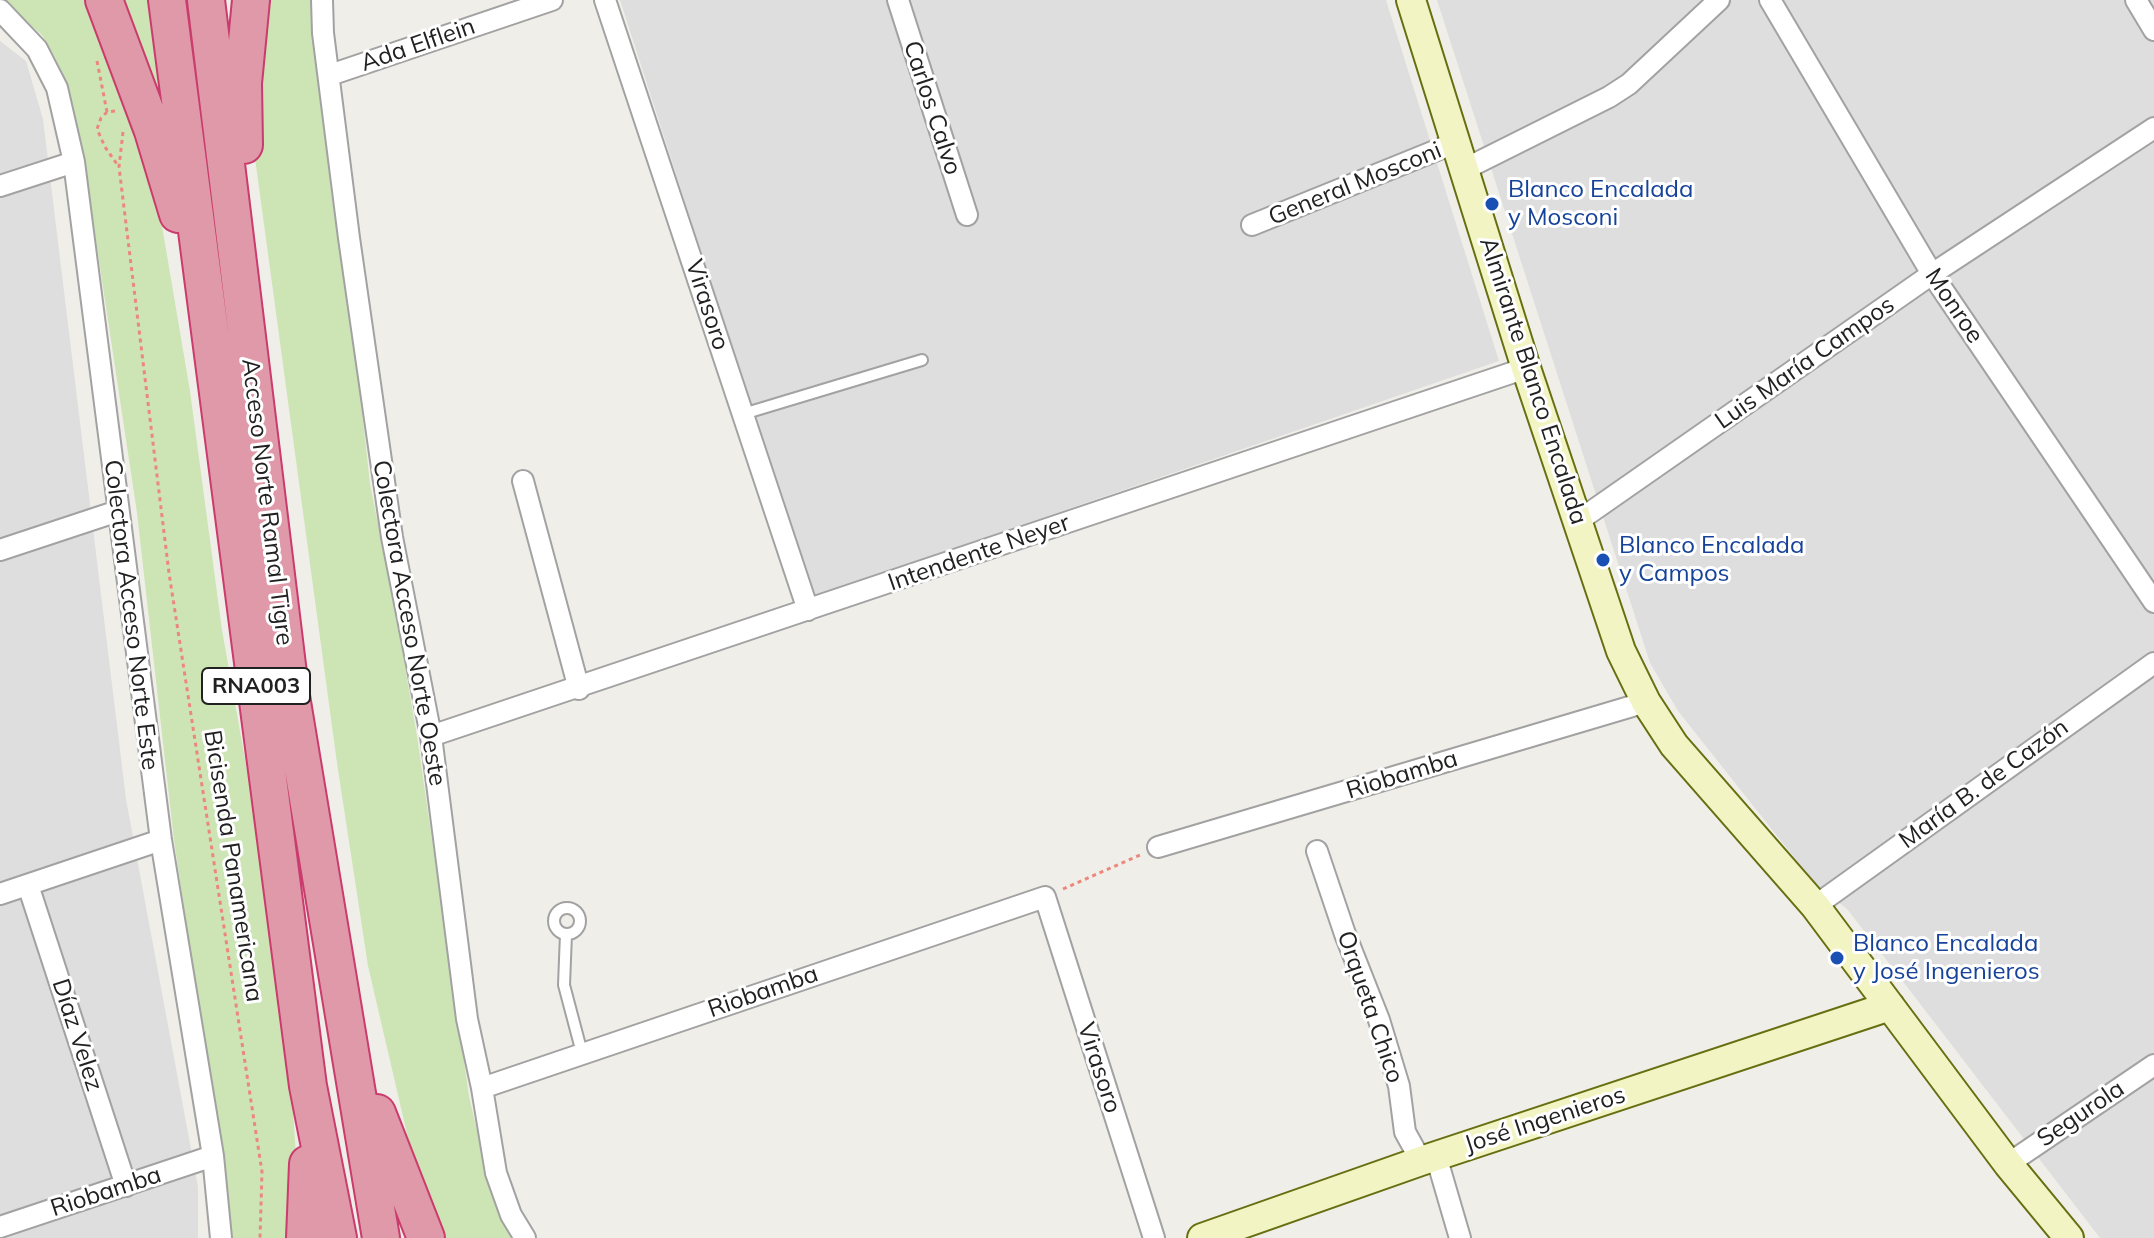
<!DOCTYPE html>
<html>
<head>
<meta charset="utf-8">
<style>
	body { margin:0 }
	canvas { display:block; background:#f0eee9 }
</style>
</head>
<body>
<canvas width="2154" height="1238"></canvas>
<script>
const ctx = document.querySelector('canvas').getContext('2d');
ctx.lineJoin = 'round';
function paint(path, color) {
  ctx.fillStyle = color;
  ctx.fill(path, 'evenodd');
}
function shape(rows) {
  const path = new Path2D();
  for (const r of rows) {
    if (r.length === 3) {
      path.moveTo(r[0] + r[2], r[1]);
      path.arc(r[0], r[1], r[2], 0, 2 * Math.PI);
      continue;
    }
    path.moveTo(r[0], r[1]);
    for (let i = 2; i < r.length; i += 2) path.lineTo(r[i], r[i + 1]);
  }
  return path;
}
function trace(path, color, width, dash) {
  ctx.strokeStyle = color;
  ctx.lineWidth = width;
  ctx.lineCap = dash ? 'butt' : 'round';
  ctx.setLineDash(dash || []);
  ctx.stroke(path);
}
function label(font, color, halo, rows, align = 'center') {
  ctx.font = font + ' Mulish,sans-serif';
  ctx.lineWidth = 6;
  ctx.setLineDash([]);
  ctx.textBaseline = 'middle';
  ctx.strokeStyle = halo;
  ctx.fillStyle = color;
  for (const [text, x, y, turn = 0] of rows) {
    ctx.save();
    ctx.translate(x, y);
    ctx.rotate((+turn || 0) * Math.PI / 180);
    ctx.textAlign = isNaN(turn) ? turn : align;
    if (halo) ctx.strokeText(text, 0, 0);
    ctx.fillText(text, 0, 0);
    ctx.restore();
  }
}
paint(shape([
	[620,0,1386,0,1499,361,812,597],
	[1437,0,2154,0,2154,1238,2100,1238,1848,910,1812,880,1678,711,1650,663],
	[0,41,26,61,43,119,126,799,198,1187,198,1238,0,1238]
]), '#dfdede');
paint(shape([
	[0,0,92,0,142,142,160,214,190,391,222,630,261,849,291,1082,296,1155,295,1238,227,1238,208,1069,174,840,137,513,84,161,68,85,54,55,42,35],
	[115,0,151,0,166,121],
	[263,0,315,0,315,38,331,192,356,356,370,484,396,614,417,736,469,1096,488,1179,514,1238,439,1238,411,1151,368,966,337,763,255,158]
]), '#cde5b5');
const lane = shape([
	[743,414,922,360],
	[567,921,13],
	[566,934,564,985,582,1053]
]);
const street = shape([
	[322,0,323,33,349,238,392,537,431,736,467,1019,482,1088,496,1173,511,1215,525,1238],
	[605,0,808,610],
	[898,0,967,215],
	[1770,0,1932,274,2154,602],
	[2136,0,2154,30],
	[0,10,37,49,57,88,74,162,161,840,213,1156,221,1238],
	[330,75,552,0],
	[1465,169,1609,97,1629,84,1719,0],
	[0,186,74,162],
	[1252,225,1457,142],
	[523,481,579,689],
	[1578,521,1932,274,2154,128],
	[0,550,118,511],
	[431,736,1526,368],
	[1158,847,1646,702],
	[1317,851,1345,934,1379,1020,1399,1086,1405,1132,1421,1161],
	[28,885,126,1186],
	[0,894,161,840],
	[1815,906,2154,663],
	[482,1088,1045,897,1154,1238],
	[1436,1156,1460,1238],
	[2008,1164,2154,1065],
	[0,1227,213,1156]
]);
const secondary = shape([
	[1411,0,1526,368,1621,651,1646,702,1674,745,1815,906,2008,1164,2069,1238],
	[1202,1238,1421,1161,1890,1006]
]);
const highway = shape([
	[104,0,153,131,178,214],
	[167,0,308,1086,338,1238],
	[206,0,290,690,381,1238],
	[244,145,243,83,251,0],
	[377,1113,426,1238],
	[305,1238,308,1164]
]);
trace(lane, '#a2a2a2', 14);
trace(street, '#a2a2a2', 24);
trace(secondary, '#676f11', 32);
trace(highway, '#ca3b6e', 40);
trace(shape([
	[97,61,107,112],
	[115,111,107,112,101,118,97,129,105,147,119,167],
	[123,132,119,167,169,573,262,1172,260,1238],
	[1063,889,1140,855]
]), '#ec877e', 3, [4, 4]);
trace(lane, '#fff', 10);
trace(street, '#fff', 20);
trace(secondary, '#f2f4c3', 28);
trace(highway, '#df99a8', 36);
for (const [x, y, r, color] of [
	[1492,204,8,"#1a4fb4"],
	[1603,560,8,"#1a4fb4"],
	[1837,958,8,"#1a4fb4"]
]) {
  const dot = new Path2D();
  dot.arc(x, y, r, 0, 2 * Math.PI);
  ctx.fillStyle = color;
  ctx.fill(dot);
  trace(dot, '#fff', 3);
}
for (const [x, y, w] of [
	[256,686,108]
]) {
  const box = new Path2D();
  box.roundRect(x - w / 2, y - 18, w, 36, 6);
  ctx.fillStyle = '#fff';
  ctx.fill(box);
  trace(box, '#212121', 2);
}
label('bold 22px', '#212121', null, [
	["RNA003",256,686]
]);
label('24px', '#212121', '#fff', [
	["Ada Elflein",418,45,-19],
	["Carlos Calvo",932,108,72],
	["General Mosconi",1355,184,-22],
	["Virasoro",707,305,72],
	["Monroe",1954,306,56],
	["Luis María Campos",1805,363,-35],
	["Almirante Blanco Encalada",1533,381,72],
	["Acceso Norte Ramal Tigre",267,502,83],
	["Intendente Neyer",979,553,-19],
	["Colectora Acceso Norte Este",131,615,83],
	["Colectora Acceso Norte Oeste",409,623,80],
	["Riobamba",1402,775,-17],
	["María B. de Cazón",1984,784,-36],
	["Bicisenda Panamericana",233,866,81],
	["Riobamba",763,992,-19],
	["Orqueta Chico",1370,1007,71],
	["Díaz Velez",77,1035,72],
	["Virasoro",1099,1068,72],
	["Segurola",2081,1114,-34],
	["José Ingenieros",1545,1120,-18],
	["Riobamba",106,1192,-18]
]);
label('24px', '#164399', '#fff', [
	["Blanco Encalada",1508,190],
	["y Mosconi",1508,218],
	["Blanco Encalada",1619,546],
	["y Campos",1619,574],
	["Blanco Encalada",1853,944],
	["y José Ingenieros",1853,972]
], 'left');
</script>
</body>
</html>
